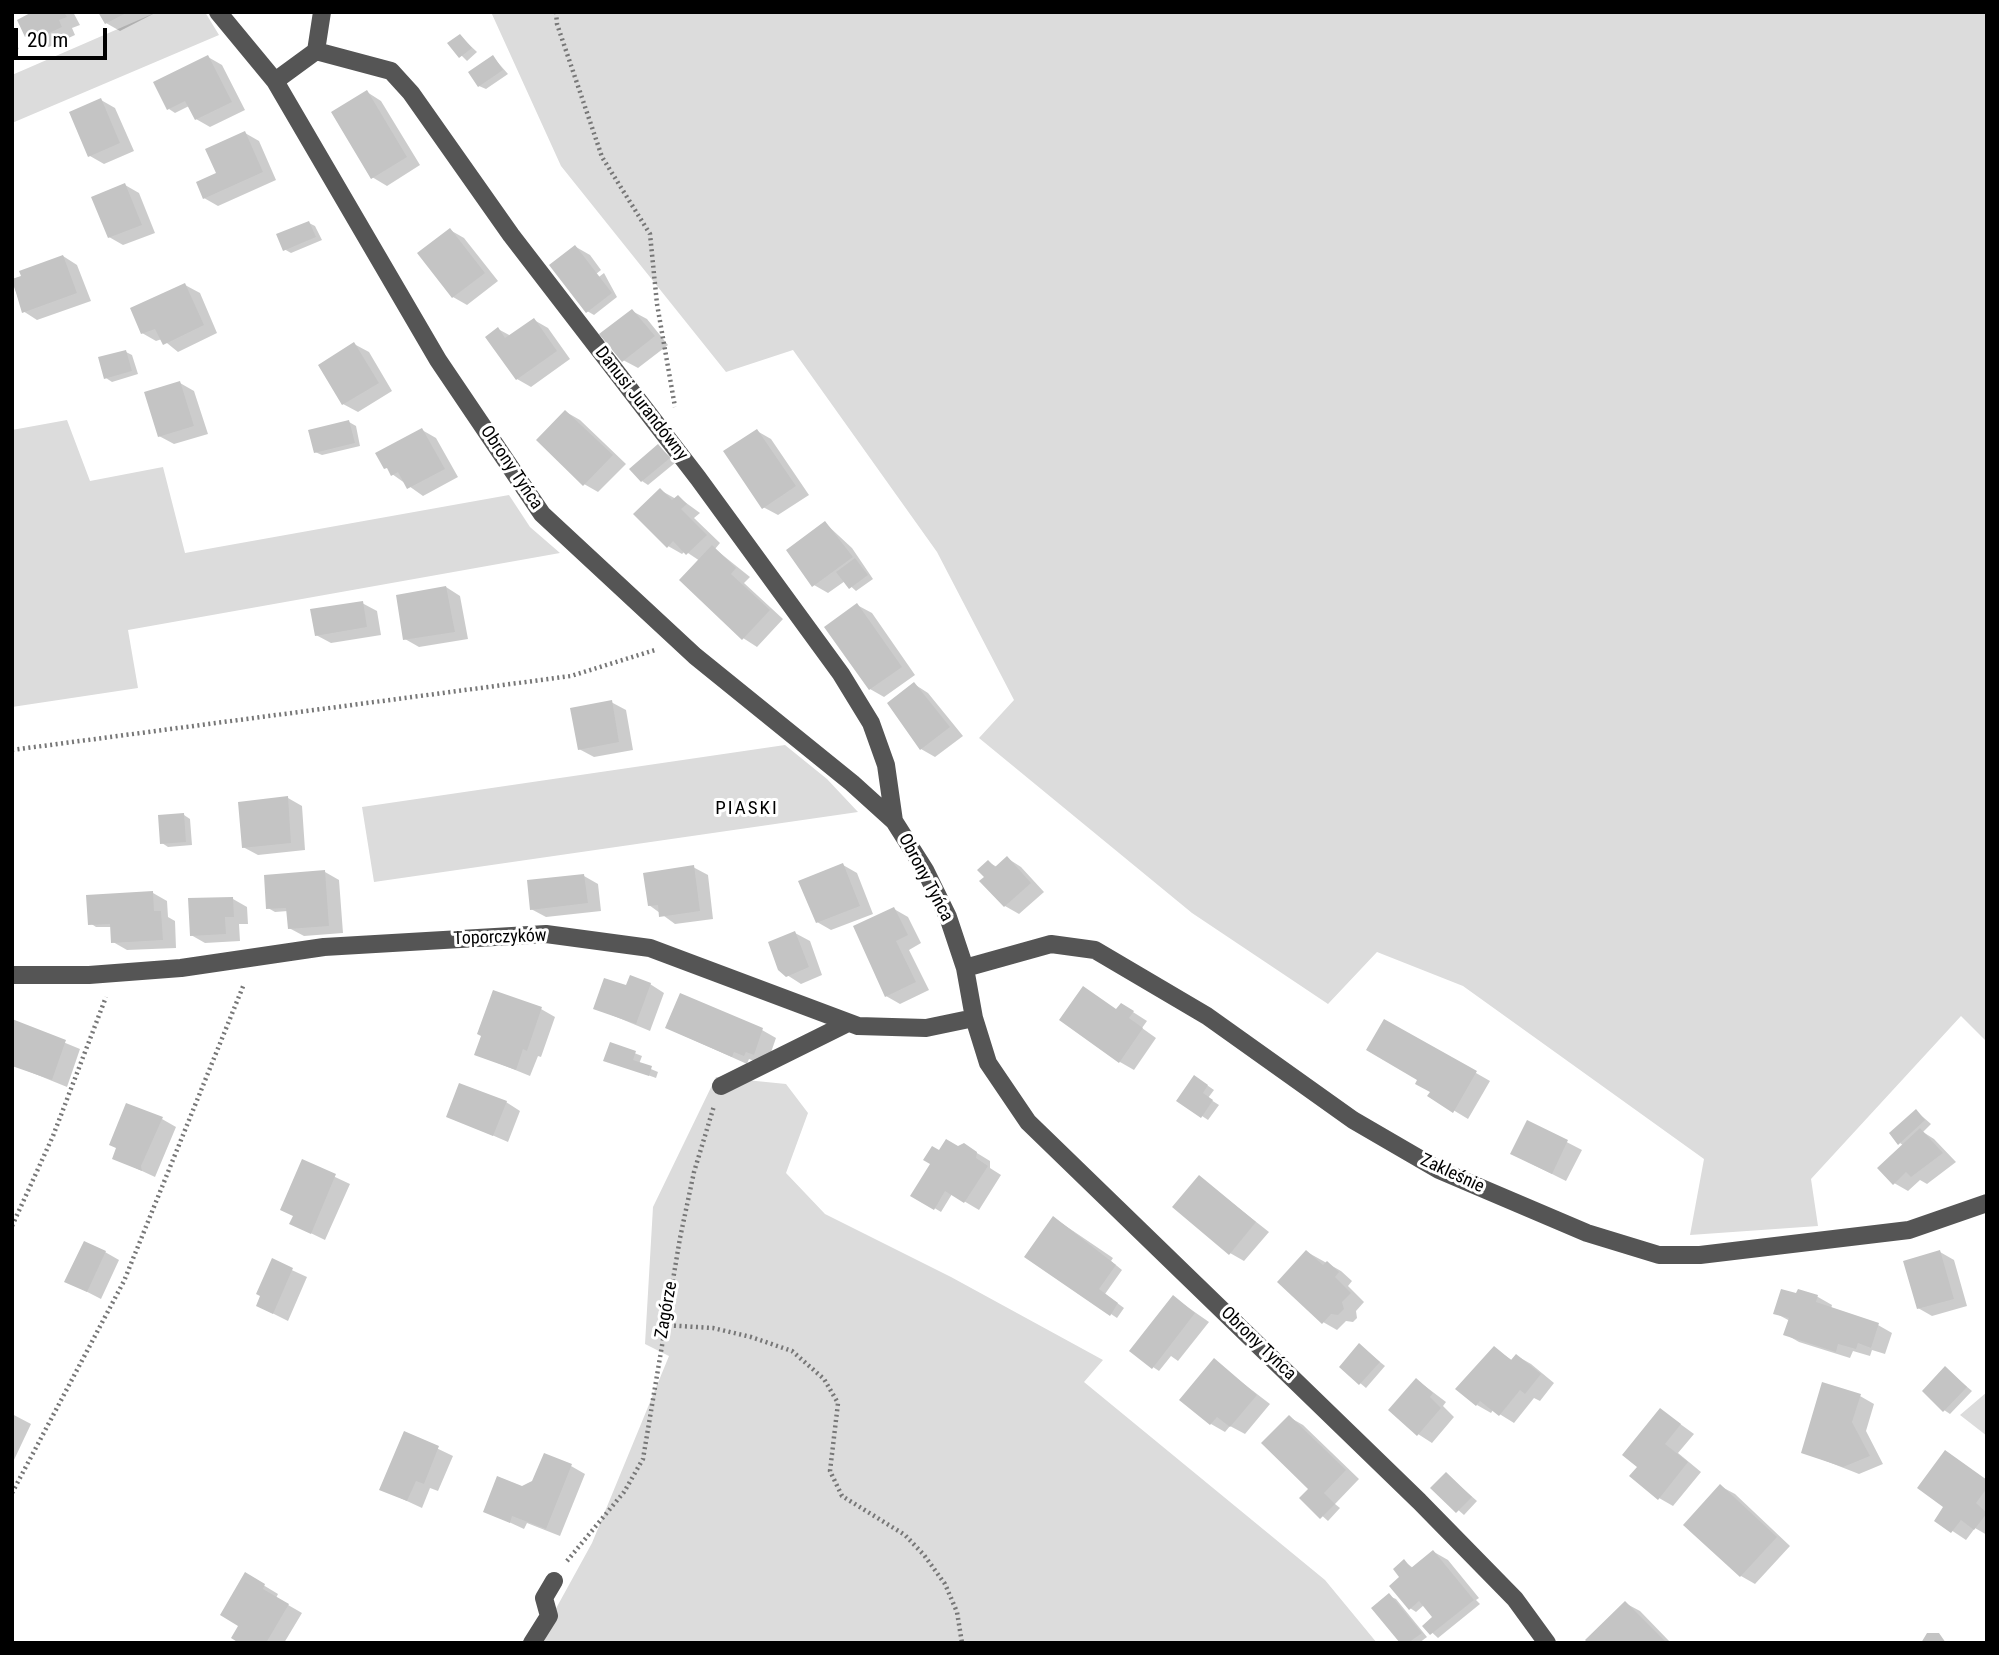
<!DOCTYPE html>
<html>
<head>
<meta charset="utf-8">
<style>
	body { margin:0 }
	#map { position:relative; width:1999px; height:1655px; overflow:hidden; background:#fff; font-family:"Roboto Condensed",sans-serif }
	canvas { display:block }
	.frame { position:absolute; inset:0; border:14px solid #000; pointer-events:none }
	.scale { position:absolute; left:14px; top:28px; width:93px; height:32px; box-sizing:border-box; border:4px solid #000; border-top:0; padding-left:9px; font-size:21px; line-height:24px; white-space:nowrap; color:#000; -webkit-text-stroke:5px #fff; paint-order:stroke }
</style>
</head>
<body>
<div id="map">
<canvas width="1999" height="1655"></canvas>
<div class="frame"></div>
<div class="scale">20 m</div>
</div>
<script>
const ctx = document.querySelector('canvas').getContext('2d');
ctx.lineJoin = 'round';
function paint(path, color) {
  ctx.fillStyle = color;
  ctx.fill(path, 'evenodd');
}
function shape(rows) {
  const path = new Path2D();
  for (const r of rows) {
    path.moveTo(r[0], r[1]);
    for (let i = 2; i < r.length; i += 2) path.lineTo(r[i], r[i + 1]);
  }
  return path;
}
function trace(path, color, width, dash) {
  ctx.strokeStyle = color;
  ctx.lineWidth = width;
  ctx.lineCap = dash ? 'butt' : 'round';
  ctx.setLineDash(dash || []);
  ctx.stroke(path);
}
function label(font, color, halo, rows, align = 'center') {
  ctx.font = font + ' "Roboto Condensed",sans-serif';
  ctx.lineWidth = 6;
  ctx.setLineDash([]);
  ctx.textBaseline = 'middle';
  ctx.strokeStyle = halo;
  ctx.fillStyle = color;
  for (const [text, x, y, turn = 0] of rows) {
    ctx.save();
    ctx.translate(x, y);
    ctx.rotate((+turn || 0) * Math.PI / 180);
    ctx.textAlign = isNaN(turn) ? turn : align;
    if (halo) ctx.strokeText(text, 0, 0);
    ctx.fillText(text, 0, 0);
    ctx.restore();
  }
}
paint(shape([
	[157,12,205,12,219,35,12,123,12,75],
	[491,12,1987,12,1987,1042,1961,1016,1811,1179,1818,1226,1690,1235,1704,1159,1463,986,1377,952,1328,1004,1192,913,979,738,1014,700,937,552,793,350,726,372,561,166],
	[67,420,90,481,163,467,185,553,509,495,530,527,560,553,128,630,138,688,12,707,12,430],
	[785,745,827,779,858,812,374,882,362,807],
	[716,1077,786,1084,808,1113,786,1173,825,1214,951,1277,1103,1360,1084,1382,1325,1580,1377,1643,537,1643,592,1543,669,1356,645,1344,653,1207],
	[1987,1392,1987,1436,1960,1415]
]), '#dcdcdc');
paint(shape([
	[36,12,73,12,80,25,72,28,75,35,49,47,41,44,27,36],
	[101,12,155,12,155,13,120,31,106,23],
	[12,36,19,49,12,52],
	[460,36,477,52,467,61,450,44],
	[208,57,222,65,245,110,210,127,196,119,189,106,175,113,169,109],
	[493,57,508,74,486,89,479,86],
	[367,92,381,101,420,165,387,186,372,177],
	[101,100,115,108,134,151,104,164,90,156],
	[245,133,259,141,276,180,218,206,204,198],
	[125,185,139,193,155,233,123,245,109,237],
	[309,223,315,226,322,240,291,253,284,249],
	[450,230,464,238,498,281,467,305,453,297],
	[576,247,590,255,601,270,575,291,578,293,604,273,617,297,594,315,587,311,552,265],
	[63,256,77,265,91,301,37,320,23,311,12,281],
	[185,285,200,293,217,333,178,352,162,339,156,341,142,333],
	[632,311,647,319,668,345,638,368,623,360],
	[534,320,548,328,570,359,531,387,517,379,498,329,511,336],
	[354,344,369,352,392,391,358,412,343,404],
	[126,352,132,355,138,374,112,382,106,378],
	[180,383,194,391,208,434,174,444,159,436],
	[566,412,580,420,626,464,598,492,584,484],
	[349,422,356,426,360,446,322,455,315,452],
	[422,430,436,438,458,477,423,496,392,474],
	[757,431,771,439,809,495,778,515,763,507],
	[658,446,676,462,648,485,642,481],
	[660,490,676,499,678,497,700,513,694,518,720,543,715,549,750,577,744,583,783,619,757,647,743,638,700,561,685,551,682,554,668,546],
	[825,523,852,548,873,579,856,591,845,581,828,593,814,585],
	[446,587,460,596,468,639,419,647,405,639],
	[362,603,377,611,381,635,331,643,316,635],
	[857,605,872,613,915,675,884,697,870,689],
	[914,684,928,693,963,736,935,757,921,749],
	[611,702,626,710,633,750,594,757,579,749],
	[288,798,302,806,305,850,258,855,243,847],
	[184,815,190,819,192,845,168,847,162,843],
	[1007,858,1021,867,1044,892,1019,914,1005,906,986,877,988,862,997,867],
	[843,865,857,873,873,914,831,930,817,922],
	[693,867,708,875,713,919,675,924,649,905],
	[325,872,339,880,343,933,304,936,289,928,288,911,275,912,268,908],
	[584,876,598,884,601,911,546,917,531,909],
	[153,893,167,901,168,917,175,921,176,948,127,950,113,942,112,927,96,927,90,923],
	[233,899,247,907,248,924,239,924,240,941,205,943,191,935],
	[894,909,908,917,921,943,909,950,929,990,900,1004,886,996],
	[795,933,810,941,822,975,801,984,787,975],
	[650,984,664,993,650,1031,595,1008],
	[1122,1005,1147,1021,1142,1028,1156,1038,1134,1070,1120,1062,1118,1010],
	[541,1009,555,1017,541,1057,538,1056,530,1076,476,1054],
	[12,1021,80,1049,67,1087,13,1065,12,1068],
	[1385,1021,1490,1081,1468,1119,1430,1096,1432,1092,1419,1079],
	[667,1028,762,1030,776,1038,768,1061,759,1063,749,1059,747,1064],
	[611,1044,642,1056,639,1064,658,1072,656,1078,606,1060],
	[1201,1081,1214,1090,1208,1098,1219,1105,1208,1120,1202,1116],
	[506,1102,520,1111,508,1142,448,1116],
	[1916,1111,1931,1124,1923,1132,1934,1139,1956,1162,1927,1184,1920,1180,1908,1191,1894,1183,1904,1146,1900,1143],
	[162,1119,176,1127,155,1177,114,1158],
	[1528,1122,1582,1150,1566,1181,1526,1161],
	[964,1145,990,1161,990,1168,1001,1175,979,1210,952,1194,941,1212,913,1195,939,1152],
	[303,1162,350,1184,325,1240,292,1224],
	[1199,1177,1269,1232,1244,1261,1230,1253],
	[1054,1218,1113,1258,1111,1261,1122,1270,1105,1294,1124,1308,1117,1318,1111,1314],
	[105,1252,119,1260,101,1299,66,1281],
	[1307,1252,1341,1271,1352,1281,1348,1286,1364,1302,1356,1311,1357,1318,1353,1322,1346,1321,1337,1330,1323,1322],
	[1940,1252,1954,1260,1967,1306,1932,1316,1918,1308],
	[272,1261,307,1277,288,1321,258,1306],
	[1799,1291,1818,1297,1832,1305,1831,1309,1878,1325,1892,1333,1885,1354,1872,1350,1870,1356,1853,1351,1850,1358,1799,1342,1785,1334,1790,1321,1775,1313],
	[1173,1297,1209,1322,1178,1361,1171,1356,1159,1371,1153,1367],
	[1360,1346,1385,1366,1366,1388,1341,1367],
	[1494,1348,1513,1361,1517,1356,1531,1364,1554,1383,1540,1401,1534,1398,1514,1423,1493,1410,1491,1413,1477,1405],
	[1214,1361,1270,1404,1245,1434,1230,1426,1225,1432,1211,1424],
	[1945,1368,1972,1391,1950,1414,1944,1410],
	[1417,1380,1446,1402,1443,1406,1454,1417,1432,1443,1418,1434],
	[1860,1396,1874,1404,1866,1431,1883,1464,1859,1474,1803,1452],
	[1661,1410,1694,1434,1678,1453,1701,1472,1673,1506,1659,1498,1639,1466],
	[12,1414,31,1424,13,1462,12,1461],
	[1289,1417,1303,1425,1359,1479,1335,1504,1340,1508,1328,1521,1302,1498,1310,1489],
	[405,1433,453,1456,438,1491,430,1488,422,1508,381,1489],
	[571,1466,585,1474,560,1536,527,1523,524,1529,485,1511,522,1488],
	[1446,1474,1477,1501,1464,1515,1433,1488],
	[1987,1480,1987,1535,1975,1528,1966,1540,1936,1520],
	[1720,1486,1735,1494,1790,1546,1755,1584,1741,1576],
	[1434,1552,1448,1560,1479,1598,1476,1600,1480,1604,1438,1638,1425,1626,1435,1617,1424,1605,1416,1612,1410,1608,1402,1578,1404,1561,1413,1568],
	[245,1574,278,1594,276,1598,302,1613,284,1643,243,1643,240,1625],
	[1389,1596,1396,1599,1427,1637,1419,1643,1402,1643],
	[1625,1603,1640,1611,1671,1643,1591,1643]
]), '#0003');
paint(shape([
	[32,12,64,12,67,17,59,20,62,27,34,40,31,34,25,37,17,20],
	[98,12,128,12,105,24],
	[460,34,472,48,459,58,447,43],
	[208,55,232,102,195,120,185,101,167,110,153,82],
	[493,55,503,70,478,87,468,72],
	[367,90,407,157,371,179,331,112],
	[101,98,120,143,88,157,69,112],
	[245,131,263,172,203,199,196,182,216,173,205,149],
	[125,183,142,225,108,238,91,197],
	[309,221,316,237,283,251,276,234],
	[450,228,485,273,452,298,417,253],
	[575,245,612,293,586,313,549,265],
	[63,255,77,293,22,313,12,279,21,276,19,271],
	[185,283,204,325,163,345,155,329,141,334,130,308],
	[632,309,655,336,622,362,599,334],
	[534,318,557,351,516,380,485,337,498,327,505,338],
	[354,342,379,383,342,405,318,365],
	[126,350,132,371,104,379,98,357],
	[180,381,194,426,158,437,144,392],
	[565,410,613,455,583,486,536,440],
	[349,420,355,443,314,453,308,430],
	[422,428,445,469,407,489,398,472,391,476,387,468,384,469,375,453],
	[757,429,796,486,762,509,723,451],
	[658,444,670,458,641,482,629,469],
	[660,488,672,500,678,495,687,504,681,509,707,535,686,555,673,541,667,548,633,514],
	[825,521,853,557,812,587,786,550],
	[712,545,736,568,731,574,770,610,742,640,679,580],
	[855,558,868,575,849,589,836,572],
	[446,586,455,632,403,640,396,595],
	[363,601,367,627,315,636,310,609],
	[857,603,902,667,869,690,824,627],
	[914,682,950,727,920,750,887,703],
	[612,700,619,742,578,750,570,708],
	[288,796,291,843,242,848,238,802],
	[184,813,186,842,160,844,158,815],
	[1007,856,1031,883,1004,907,979,881,984,877,977,870,988,860,995,867],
	[843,863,860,906,816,923,798,881],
	[694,865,700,911,659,917,658,905,648,906,643,873],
	[325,870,329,926,288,929,286,908,266,909,264,875],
	[584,874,588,903,530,910,527,880],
	[153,891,154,911,161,911,163,940,111,943,110,924,88,925,86,895],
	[233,897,234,917,225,917,226,934,190,936,188,898],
	[894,907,908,935,896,941,916,982,885,997,853,926],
	[795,931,809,967,786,977,778,970,768,942],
	[630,975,651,983,636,1024,593,1009,604,978,626,985],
	[1083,986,1116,1009,1121,1003,1134,1011,1129,1018,1143,1028,1119,1063,1059,1020],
	[493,990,542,1007,527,1051,523,1049,516,1070,474,1055,481,1036,477,1034],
	[680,993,763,1028,754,1055,746,1052,744,1056,734,1052,732,1057,665,1028],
	[12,1019,66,1040,52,1080,12,1066],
	[1384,1019,1477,1071,1453,1113,1427,1096,1430,1092,1415,1084,1417,1080,1366,1050],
	[610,1042,636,1051,633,1060,652,1066,649,1076,603,1061],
	[1194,1075,1208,1085,1203,1093,1213,1100,1201,1118,1176,1101],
	[459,1083,507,1101,493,1136,446,1117],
	[126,1103,163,1117,141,1166,142,1171,112,1159,116,1148,109,1145],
	[1916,1109,1925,1120,1898,1145,1889,1133],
	[1527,1120,1568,1140,1552,1174,1510,1154],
	[1920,1128,1943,1153,1911,1177,1906,1172,1893,1185,1877,1168],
	[946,1139,958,1146,964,1143,977,1152,976,1158,988,1166,964,1203,945,1191,934,1210,910,1196,930,1164,923,1160,932,1146,939,1150],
	[302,1159,336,1174,311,1234,289,1224,293,1216,280,1210],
	[1199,1175,1256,1222,1229,1255,1172,1207],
	[1053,1216,1116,1265,1099,1289,1118,1303,1110,1316,1024,1257],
	[84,1241,106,1251,87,1292,64,1282],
	[1306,1250,1323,1265,1327,1261,1339,1272,1335,1277,1351,1293,1342,1302,1344,1309,1338,1315,1331,1314,1322,1324,1277,1282],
	[1940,1250,1954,1299,1917,1309,1903,1261],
	[272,1258,293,1268,273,1314,256,1306,260,1296,256,1294],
	[1781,1289,1796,1293,1798,1289,1818,1295,1816,1302,1879,1323,1871,1348,1858,1343,1856,1349,1838,1344,1836,1352,1783,1335,1789,1318,1773,1314],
	[1173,1295,1195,1313,1152,1369,1129,1351],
	[1359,1343,1380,1362,1359,1385,1339,1367],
	[1494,1346,1511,1360,1516,1354,1541,1374,1525,1394,1520,1390,1499,1416,1480,1401,1476,1406,1455,1389],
	[1214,1358,1257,1395,1230,1427,1217,1417,1210,1425,1179,1400],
	[1945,1366,1967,1387,1943,1412,1922,1391],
	[1416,1378,1433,1393,1430,1397,1441,1408,1417,1436,1388,1410],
	[1822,1382,1861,1394,1852,1422,1870,1456,1843,1467,1801,1453],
	[1660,1408,1681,1424,1665,1444,1688,1462,1658,1500,1629,1476,1637,1467,1622,1455],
	[1289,1415,1346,1470,1324,1493,1335,1504,1320,1519,1299,1498,1308,1489,1261,1443],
	[404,1431,439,1446,424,1484,416,1481,407,1501,379,1490],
	[1945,1450,1987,1480,1987,1488,1976,1503,1987,1513,1974,1530,1961,1520,1951,1533,1934,1521,1943,1507,1917,1488],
	[544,1453,572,1464,546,1529,512,1516,510,1523,483,1512,497,1476,522,1486,532,1481],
	[1446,1472,1472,1497,1456,1513,1430,1488],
	[1720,1484,1777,1537,1740,1577,1683,1525],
	[1433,1550,1474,1600,1430,1635,1422,1626,1432,1617,1419,1601,1409,1610,1389,1586,1399,1577,1393,1569,1404,1559,1411,1568],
	[245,1572,265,1584,263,1589,289,1604,266,1643,239,1643,231,1638,238,1626,220,1615],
	[1389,1593,1422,1633,1408,1643,1400,1643,1371,1608],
	[1625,1601,1667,1643,1588,1643,1585,1640],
	[1927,1633,1939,1633,1946,1643,1921,1643]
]), '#c4c4c4');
trace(shape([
	[556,12,557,24,602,157,650,234,657,304,675,407],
	[12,750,571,676,655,650],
	[12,1226,53,1136,106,997],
	[663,1325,713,1328,751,1337,792,1351,824,1379,838,1403,830,1471,842,1496,905,1535,924,1555,945,1584,957,1612,962,1643],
	[12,1493,124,1281,244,984],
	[567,1561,624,1492,643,1459,680,1238,694,1172,714,1106]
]), '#777', 4.5, [2, 3.5]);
trace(shape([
	[218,12,275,81,438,360,542,514,695,656,852,783,894,821,925,870,948,917,965,968,974,1018,988,1063,1028,1122,1419,1501,1515,1599,1547,1643],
	[316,51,391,71,411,93,511,235,698,478,841,674,871,723,886,765,894,821],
	[275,81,316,51,322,12],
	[965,968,1051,944,1095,950,1207,1016,1353,1120,1439,1170,1587,1233,1659,1255,1700,1255,1909,1230,1987,1203],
	[12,975,89,975,181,968,324,947,546,934,650,948,858,1026,926,1028,974,1018],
	[721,1086,848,1023],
	[532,1643,549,1616,544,1598,554,1581]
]), '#555', 18);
label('18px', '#000', '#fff', [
	["Danusi Jurandówny",641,404,52],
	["Obrony Tyńca",511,468,56],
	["Obrony Tyńca",925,878,62],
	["Toporczyków",500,938,-2],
	["Zakleśnie",1452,1174,25],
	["Zagórze",667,1310,-80],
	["Obrony Tyńca",1258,1344,44]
]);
ctx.letterSpacing = '2px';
label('19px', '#000', '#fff', [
	["PIASKI",747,809]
]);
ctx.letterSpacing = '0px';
</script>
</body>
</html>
